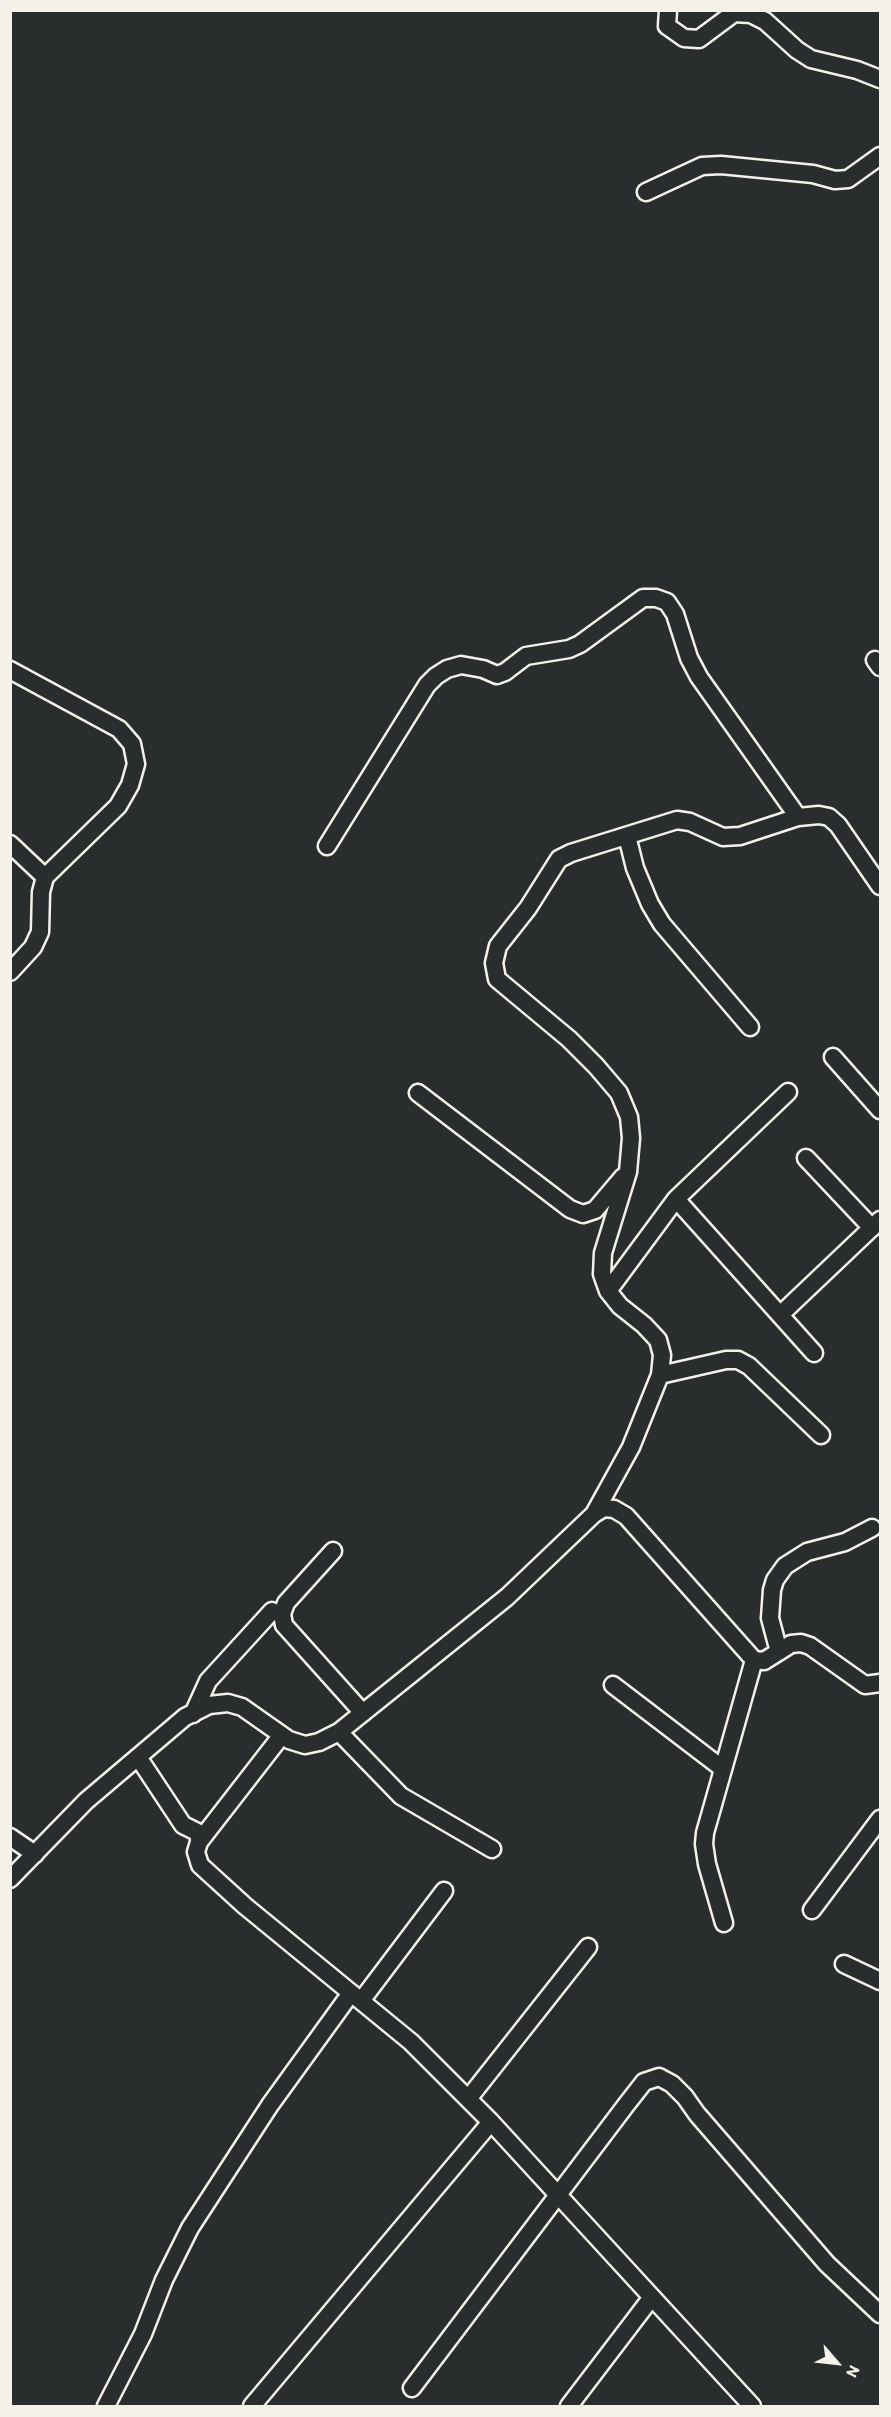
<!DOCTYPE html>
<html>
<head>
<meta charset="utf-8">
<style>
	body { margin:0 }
	#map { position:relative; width:891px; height:2417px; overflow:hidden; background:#2a2d2e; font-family:Itim,sans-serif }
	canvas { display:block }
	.frame { position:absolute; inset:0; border:12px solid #f4f1e8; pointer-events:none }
	.north { position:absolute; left:807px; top:2333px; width:60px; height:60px; -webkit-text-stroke:4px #2a2d2e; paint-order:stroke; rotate:118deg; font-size:16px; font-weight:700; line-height:24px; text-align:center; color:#f4f1e8 }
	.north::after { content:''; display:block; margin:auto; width:21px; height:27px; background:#f4f1e8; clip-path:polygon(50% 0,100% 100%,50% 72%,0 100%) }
</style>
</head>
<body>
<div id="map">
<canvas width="891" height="2417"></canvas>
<div class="frame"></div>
<div class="north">N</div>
</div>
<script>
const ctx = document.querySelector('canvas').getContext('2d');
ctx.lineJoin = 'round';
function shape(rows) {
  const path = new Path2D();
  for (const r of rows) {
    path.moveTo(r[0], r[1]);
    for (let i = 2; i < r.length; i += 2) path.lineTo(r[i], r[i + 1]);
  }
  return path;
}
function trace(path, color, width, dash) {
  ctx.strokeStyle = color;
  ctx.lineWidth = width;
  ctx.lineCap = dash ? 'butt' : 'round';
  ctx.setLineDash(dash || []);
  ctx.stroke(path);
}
const street = shape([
	[668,10,667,26,684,38,699,39,734,13,751,14,765,21,797,50,811,59,857,70,880,79],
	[646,192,702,166,721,165,813,174,835,180,848,179,880,156],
	[875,660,880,667],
	[10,670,119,729,132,744,136,764,130,785,118,806,45,877,41,892,40,932,33,947,10,972],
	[627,836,635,868,650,904,662,924,750,1027],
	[10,844,45,877],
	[327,846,427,685,436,676,447,669,461,665,483,669,497,675,505,672,526,656,569,649,580,644,643,598,656,598,667,602,675,614,689,658,699,677,798,817],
	[833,1057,880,1110],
	[418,1093,570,1209,583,1214,595,1210,623,1177],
	[806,1158,872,1228],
	[676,1199,814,1353],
	[608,1291,676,1199,788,1092],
	[780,1315,880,1220],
	[660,1375,726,1360,738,1360,749,1366,821,1435],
	[594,1514,631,1447,660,1375,662,1355,658,1340,644,1325,620,1306,608,1291,602,1274,603,1253,628,1172,631,1138,629,1117,619,1093,596,1066,569,1039,497,979,494,963,498,946,528,908,559,859,571,853,677,820,690,822,723,837,740,836,798,817,819,815,829,817,838,825,880,886],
	[333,1551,286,1603,282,1614,284,1625,363,1713],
	[779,1652,770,1618,772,1590,775,1580,785,1566,807,1552,845,1542,872,1528],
	[613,1685,723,1769],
	[193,1714,208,1681,272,1611],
	[339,1732,401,1796,492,1849],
	[282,1735,199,1842,196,1852,200,1865,245,1906,411,2042,491,2122,752,2406],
	[138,1757,183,1825,199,1833,199,1842],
	[10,1837,35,1854],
	[10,1879,86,1801,185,1717,209,1705,228,1703,242,1707,289,1740,305,1745,319,1742,339,1732,507,1597,594,1514,604,1508,614,1509,626,1516,754,1660,764,1661,791,1644,801,1643,810,1646,865,1685,880,1683],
	[812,1910,880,1819],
	[724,1923,707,1864,704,1844,705,1833,754,1660],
	[844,1964,880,1981],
	[361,2001,444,1891],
	[468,2099,588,1947],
	[412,2388,626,2105,644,2082,659,2077,672,2084,685,2097,697,2114,827,2264,880,2314],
	[106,2406,143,2334,164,2280,190,2228,270,2105,351,1993],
	[252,2406,491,2122],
	[569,2406,652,2297]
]);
trace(street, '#f4f1e8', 21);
trace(street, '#2a2d2e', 16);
</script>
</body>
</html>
